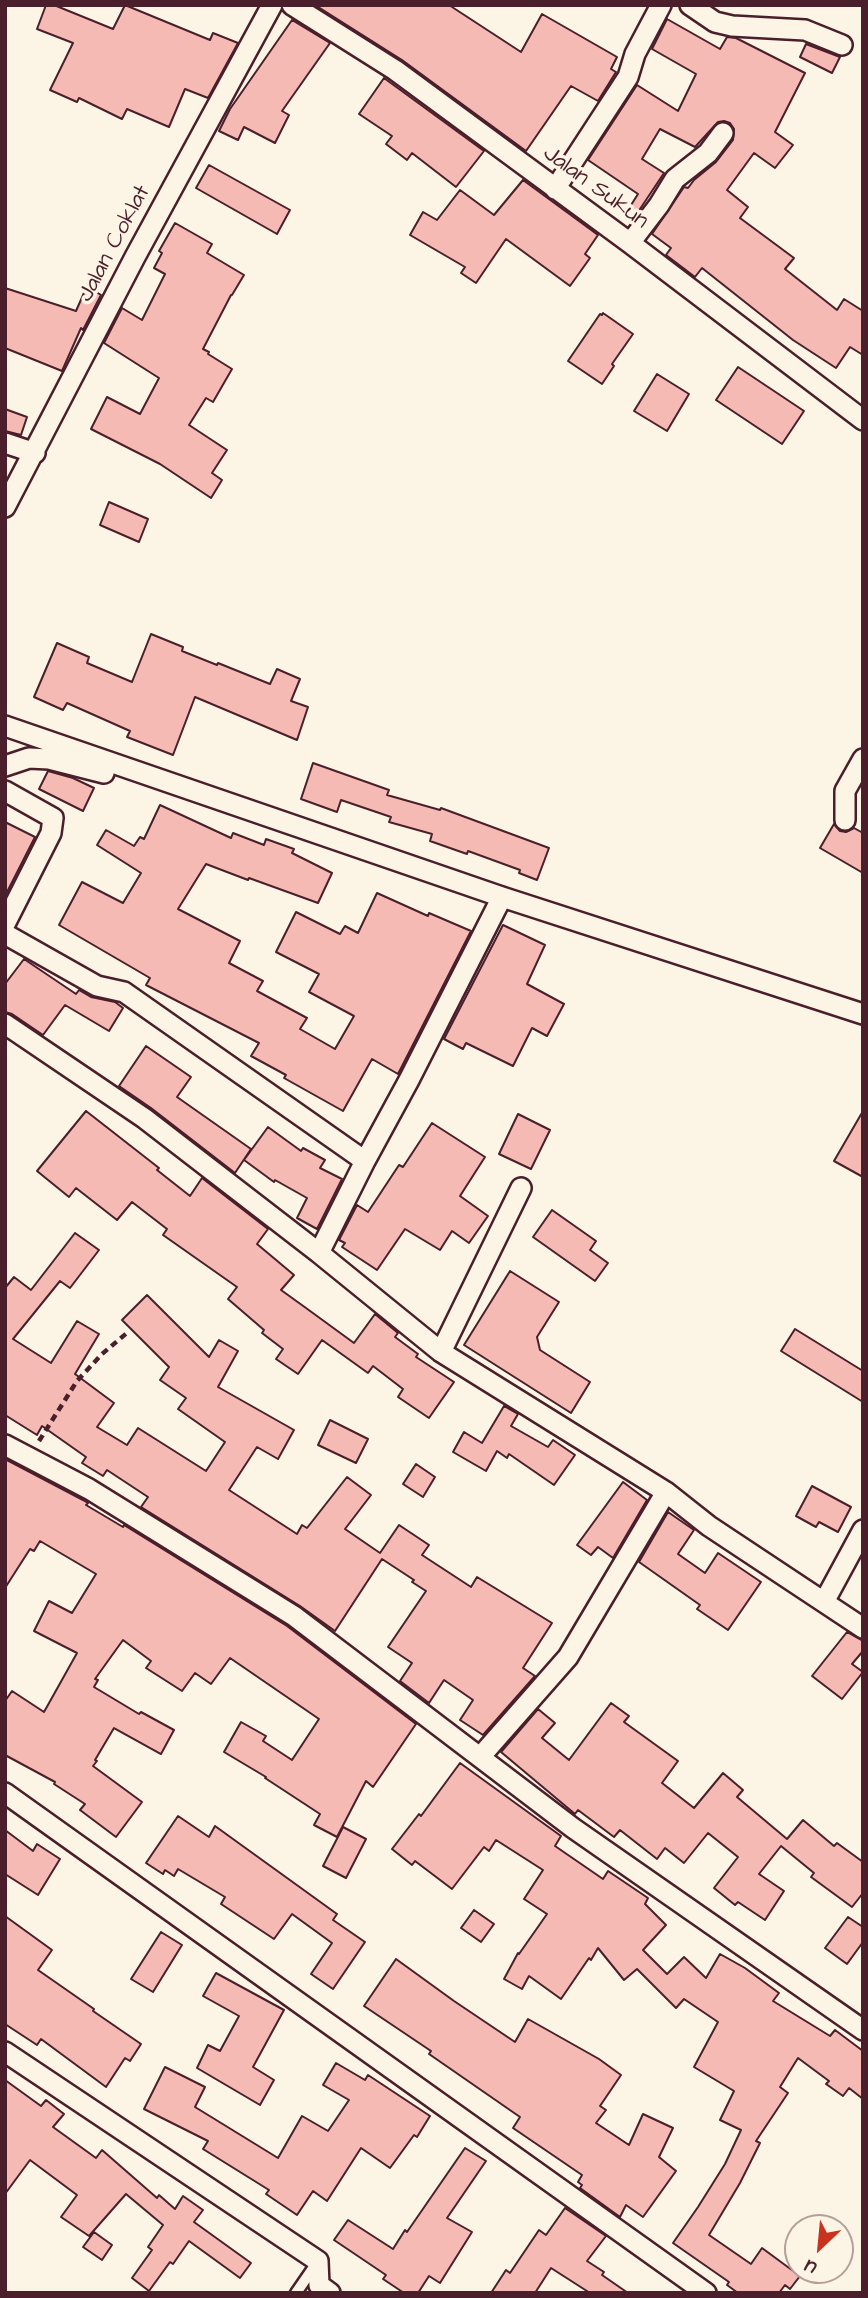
<!DOCTYPE html>
<html>
<head>
<meta charset="utf-8">
<style>
	body { margin:0 }
	#map { position:relative; width:868px; height:2298px; overflow:hidden; background:#fcf5e5; font-family:"Architects Daughter",sans-serif }
	canvas { display:block }
	.frame { position:absolute; inset:0; border:7px solid #4a1f2b; pointer-events:none }
	.north { position:absolute; left:784px; top:2214px; width:70px; height:70px; box-sizing:border-box; background:#fcf5e5; border:2px solid #b59f9b; border-radius:50%; rotate:206deg; font-size:19px; font-weight:700; line-height:28px; text-align:center; color:#4a1f2b }
	.north::after { content:''; display:block; margin:auto; width:24px; height:32px; background:#c8321e; clip-path:polygon(50% 0,100% 100%,50% 72%,0 100%) }
</style>
</head>
<body>
<div id="map">
<canvas width="868" height="2298"></canvas>
<div class="frame"></div>
<div class="north">U</div>
</div>
<script>
const ctx = document.querySelector('canvas').getContext('2d');
ctx.lineJoin = 'round';
function paint(path, color) {
  ctx.fillStyle = color;
  ctx.fill(path, 'evenodd');
}
function shape(rows) {
  const path = new Path2D();
  for (const r of rows) {
    path.moveTo(r[0], r[1]);
    for (let i = 2; i < r.length; i += 2) path.lineTo(r[i], r[i + 1]);
  }
  return path;
}
function trace(path, color, width, dash) {
  ctx.strokeStyle = color;
  ctx.lineWidth = width;
  ctx.lineCap = dash ? 'butt' : 'round';
  ctx.setLineDash(dash || []);
  ctx.stroke(path);
}
function label(font, color, halo, rows, align = 'center') {
  ctx.font = font + ' "Architects Daughter",sans-serif';
  ctx.lineWidth = 7;
  ctx.setLineDash([]);
  ctx.textBaseline = 'middle';
  ctx.strokeStyle = halo;
  ctx.fillStyle = color;
  for (const [text, x, y, turn = 0] of rows) {
    ctx.save();
    ctx.translate(x, y);
    ctx.rotate((+turn || 0) * Math.PI / 180);
    ctx.textAlign = isNaN(turn) ? turn : align;
    if (halo) ctx.strokeText(text, 0, 0);
    ctx.fillText(text, 0, 0);
    ctx.restore();
  }
}
const building = shape([
	[46,5,54,5,113,29,125,5,210,40,213,33,238,43,208,98,185,89,169,127,127,109,122,119,79,98,77,102,50,90,73,43,37,29,46,5],
	[315,5,449,5,521,52,542,14,617,57,611,69,616,72,598,101,571,86,526,151,402,60,315,5],
	[667,19,720,49,727,37,736,38,805,73,775,132,793,145,775,168,754,153,727,190,748,207,740,218,794,258,785,269,837,310,844,299,863,311,863,355,850,347,836,368,793,340,702,268,695,277,666,255,671,248,652,234,684,187,688,188,694,180,716,162,733,140,734,129,730,123,724,121,718,122,695,147,660,129,642,159,664,173,634,218,626,213,638,194,588,160,637,85,678,111,696,74,652,49,667,19],
	[292,20,330,43,282,111,289,115,275,143,244,127,238,140,219,131,230,109,292,20],
	[806,44,840,57,832,73,800,57,806,44],
	[384,78,484,151,456,187,412,153,407,160,386,144,392,136,359,114,384,78],
	[209,165,290,210,277,234,196,188,209,165],
	[523,180,598,235,585,254,590,258,570,286,506,239,476,283,461,273,465,267,410,235,423,212,437,220,460,190,494,215,523,180],
	[175,223,212,244,207,253,244,275,232,295,231,295,203,349,209,352,208,354,232,369,213,402,206,398,189,425,227,450,212,473,222,480,211,498,160,464,91,429,107,397,140,414,159,378,104,343,122,308,142,320,165,274,154,268,162,253,159,251,175,223],
	[87,286,101,295,83,330,81,328,62,371,5,348,5,288,76,311,87,286],
	[603,313,633,334,612,364,614,366,602,384,568,361,600,314,602,315,603,313],
	[738,367,804,411,782,444,716,400,738,367],
	[657,374,689,394,667,431,634,411,657,374],
	[5,409,27,417,21,435,5,431,5,409],
	[109,502,148,519,139,542,100,525,109,502],
	[151,634,183,647,182,651,217,665,218,663,270,684,277,669,300,679,291,701,308,707,297,740,195,697,173,755,127,737,130,731,67,703,63,710,34,697,57,643,89,657,87,663,132,682,151,634],
	[313,763,389,790,387,795,440,810,441,808,549,848,537,880,519,873,520,870,468,851,467,854,430,841,432,834,389,822,391,817,341,800,337,812,301,799,313,763],
	[48,771,73,778,94,788,83,811,39,789,48,771],
	[160,805,231,838,233,833,264,845,266,839,294,849,292,853,332,873,318,903,249,878,248,880,206,864,178,909,240,941,229,963,263,981,257,991,307,1018,300,1029,335,1049,354,1016,309,992,319,974,276,952,296,912,340,934,345,926,358,933,377,893,428,916,429,913,471,931,398,1074,372,1059,343,1111,284,1078,286,1075,251,1056,259,1043,146,985,150,978,59,925,82,882,123,903,141,873,97,845,106,830,134,846,140,837,144,839,160,805],
	[5,822,35,837,5,896,5,822],
	[834,824,840,831,846,832,854,828,863,833,863,873,820,848,834,824],
	[503,925,545,945,527,984,564,1004,547,1036,532,1028,513,1066,466,1043,463,1049,444,1039,503,925],
	[24,959,76,994,79,990,91,997,115,1002,123,1008,109,1031,65,1005,43,1035,12,1014,5,1012,5,984,24,959],
	[146,1046,191,1077,177,1097,251,1149,235,1173,151,1108,119,1086,146,1046],
	[86,1111,159,1168,157,1170,190,1196,202,1178,268,1229,257,1244,294,1275,281,1290,306,1308,354,1343,375,1314,398,1333,395,1337,418,1354,416,1357,454,1382,429,1418,398,1397,403,1389,373,1366,368,1373,322,1340,298,1374,276,1359,283,1349,262,1333,264,1330,228,1299,237,1287,163,1235,167,1229,132,1202,117,1220,76,1188,69,1197,37,1171,86,1111],
	[863,1111,863,1177,834,1161,863,1111],
	[518,1114,550,1130,531,1169,499,1154,518,1114],
	[432,1123,485,1157,460,1196,488,1216,469,1243,452,1231,440,1250,405,1229,377,1270,342,1247,345,1243,339,1240,357,1205,368,1212,399,1165,403,1167,432,1123],
	[268,1127,301,1151,303,1148,325,1160,320,1168,342,1179,317,1229,297,1218,307,1198,275,1180,274,1182,244,1160,268,1127],
	[552,1210,596,1241,590,1250,608,1263,595,1281,533,1237,552,1210],
	[75,1233,99,1250,70,1288,60,1281,13,1339,51,1363,77,1321,99,1334,75,1374,114,1403,97,1427,127,1445,138,1428,206,1471,225,1442,178,1409,186,1398,160,1380,169,1367,122,1320,147,1295,209,1357,219,1340,238,1351,218,1387,294,1430,278,1459,257,1447,229,1490,297,1534,302,1525,307,1528,347,1477,371,1495,345,1529,380,1553,399,1525,429,1545,422,1555,471,1587,477,1577,552,1623,523,1668,535,1676,483,1735,460,1720,473,1700,444,1680,429,1703,400,1681,412,1663,388,1647,426,1591,412,1582,414,1580,382,1559,335,1631,300,1606,141,1507,148,1497,107,1470,103,1476,82,1463,86,1457,42,1426,37,1435,5,1415,5,1288,14,1277,31,1290,75,1233],
	[510,1271,559,1302,537,1337,540,1350,590,1382,571,1413,464,1345,510,1271],
	[795,1329,863,1371,863,1402,781,1351,795,1329],
	[504,1406,518,1414,511,1426,548,1447,553,1440,575,1455,554,1485,509,1454,507,1458,497,1451,486,1471,453,1452,464,1432,482,1443,504,1406],
	[330,1420,368,1439,356,1463,318,1445,330,1420],
	[5,1459,83,1500,88,1503,86,1505,123,1527,124,1525,287,1626,416,1724,373,1787,366,1781,337,1837,314,1825,320,1814,265,1778,266,1777,224,1752,241,1722,266,1736,263,1741,292,1760,319,1719,230,1658,211,1684,195,1673,182,1691,146,1668,151,1661,123,1640,95,1679,98,1680,94,1687,139,1714,141,1712,174,1730,161,1754,114,1728,95,1760,97,1761,93,1766,142,1802,116,1837,80,1810,85,1804,54,1784,55,1782,5,1755,5,1701,12,1691,44,1712,77,1653,34,1631,49,1601,72,1613,96,1574,40,1541,34,1551,30,1549,5,1588,5,1459],
	[416,1464,435,1477,423,1497,403,1484,416,1464],
	[623,1482,647,1500,613,1558,598,1547,591,1555,577,1545,623,1482],
	[812,1486,851,1507,838,1532,819,1522,816,1527,796,1516,812,1486],
	[668,1512,694,1530,678,1554,705,1573,718,1553,761,1582,728,1630,697,1609,700,1605,639,1562,668,1512],
	[847,1632,863,1641,863,1651,852,1664,863,1672,842,1699,812,1676,847,1632],
	[611,1703,629,1716,624,1722,678,1761,662,1783,694,1808,723,1773,743,1790,737,1797,787,1839,803,1820,834,1846,837,1843,863,1862,863,1893,852,1907,811,1877,814,1873,781,1846,759,1874,784,1891,765,1920,738,1902,735,1905,714,1888,738,1857,708,1833,684,1863,665,1848,657,1859,620,1830,614,1837,578,1810,575,1814,501,1752,538,1709,555,1723,542,1738,569,1760,611,1703],
	[460,1763,561,1836,555,1846,603,1879,608,1871,648,1898,645,1904,666,1925,643,1950,667,1974,684,1957,706,1978,720,1954,745,1968,779,1993,773,2001,830,2036,835,2030,863,2051,863,2099,849,2088,843,2096,826,2084,829,2081,798,2058,780,2087,788,2093,756,2141,760,2143,740,2183,709,2235,751,2264,762,2248,800,2276,790,2289,785,2285,779,2293,738,2293,727,2285,729,2282,673,2243,698,2207,725,2164,741,2130,720,2120,734,2091,694,2067,718,2022,684,1999,676,2008,637,1969,624,1980,598,1948,591,1960,589,1958,561,1999,529,1976,522,1989,504,1979,518,1953,519,1954,547,1914,524,1899,543,1870,496,1840,489,1851,484,1847,452,1889,415,1861,412,1865,392,1849,419,1814,421,1816,460,1763],
	[178,1816,209,1837,215,1826,337,1914,333,1920,365,1942,333,1989,311,1974,332,1943,292,1914,274,1939,221,1904,225,1897,178,1869,174,1876,165,1870,163,1874,146,1863,178,1816],
	[343,1827,366,1839,346,1878,323,1866,343,1827],
	[5,1830,33,1851,37,1844,60,1859,38,1895,5,1874,5,1830],
	[474,1910,494,1924,481,1942,461,1928,474,1910],
	[5,1916,52,1950,38,1970,94,2009,93,2011,141,2044,130,2061,125,2058,106,2087,41,2039,37,2045,5,2024,5,1916],
	[848,1917,863,1927,863,1942,847,1964,825,1948,848,1917],
	[161,1932,182,1945,153,1992,131,1979,161,1932],
	[396,1959,454,2001,515,2042,528,2019,599,2059,621,2075,600,2106,606,2110,596,2123,629,2145,643,2114,673,2128,659,2157,676,2171,643,2217,626,2205,620,2217,580,2188,582,2185,578,2182,582,2175,513,2128,520,2117,429,2054,431,2051,364,2006,396,1959],
	[216,1973,284,2010,253,2067,274,2080,260,2105,197,2068,208,2045,220,2051,239,2016,203,1996,216,1973],
	[336,2063,365,2080,368,2075,430,2116,417,2137,414,2135,390,2168,361,2148,327,2201,313,2191,297,2215,266,2194,269,2190,203,2149,208,2141,144,2109,165,2067,205,2087,195,2107,278,2158,302,2116,328,2131,349,2100,323,2085,336,2063],
	[5,2080,41,2106,46,2100,64,2114,53,2127,96,2158,102,2150,157,2198,159,2195,175,2209,183,2196,203,2210,194,2222,251,2263,240,2278,189,2241,173,2264,170,2262,149,2291,132,2278,152,2250,148,2247,163,2225,126,2194,89,2236,61,2217,77,2195,30,2160,5,2194,5,2080],
	[465,2148,486,2161,447,2218,472,2232,440,2283,429,2276,418,2293,404,2293,383,2279,386,2275,334,2240,348,2220,393,2249,405,2230,407,2232,465,2148],
	[565,2208,606,2236,587,2261,604,2272,602,2275,628,2293,590,2293,551,2268,535,2293,491,2293,506,2270,510,2273,539,2230,546,2235,565,2208],
	[94,2232,112,2245,102,2260,83,2247,94,2232]
]);
paint(building, '#f6bab4');
trace(building, '#4a1f2b', 2);
const service = shape([
	[296,2293,316,2264]
]);
const minor = shape([
	[292,5,395,70,630,243,863,420],
	[690,5,715,22,732,26,805,30,842,45],
	[555,189,628,77,635,54,661,5],
	[630,243,659,205,675,179,708,153,723,133],
	[5,443,35,453],
	[5,507,135,257,272,5],
	[5,726,502,897,863,1014],
	[5,766,29,758,49,759,104,773],
	[5,791,53,818,51,833,5,924],
	[845,820,845,791,863,759],
	[502,897,409,1080,365,1161,319,1253,441,1352,666,1492,709,1526,863,1628],
	[5,934,97,986,124,992,365,1161],
	[5,1024,144,1118,319,1253],
	[441,1352,521,1188],
	[5,1445,89,1489,294,1616,573,1828,863,2030],
	[824,1602,863,1530],
	[481,1756,568,1657,666,1492],
	[5,1793,706,2293],
	[5,2052,318,2261,319,2285,330,2293]
]);
trace(service, '#4a1f2b', 15);
trace(minor, '#4a1f2b', 24);
trace(shape([
	[39,1441,77,1381,102,1354,128,1332]
]), '#4a1f2b', 4.5, [7, 5]);
trace(service, '#fcf5e5', 10);
trace(minor, '#fcf5e5', 19);
label('23px', '#4a1f2b', '#fcf5e5', [
	["Jalan Sukun",595,188,36],
	["Jalan Coklat",115,244,-62]
]);
</script>
</body>
</html>
